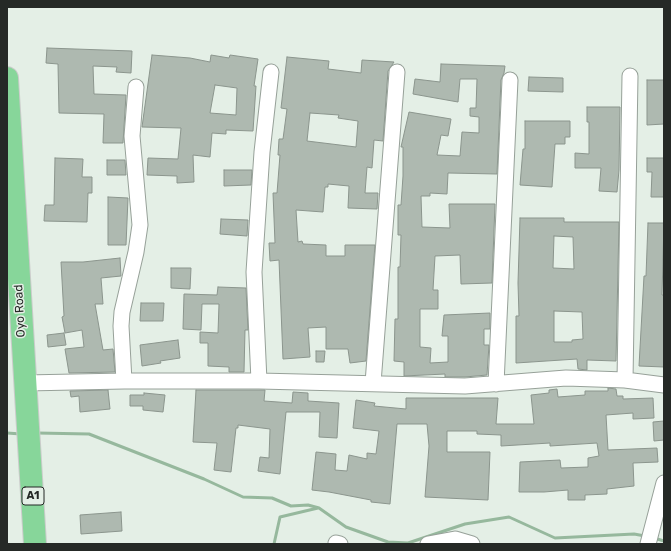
<!DOCTYPE html>
<html>
<head>
<meta charset="utf-8">
<style>
	body { margin:0 }
	#map { position:relative; width:671px; height:551px; overflow:hidden; background:#e4efe6; font-family:Rubik,sans-serif }
	canvas { display:block }
	.frame { position:absolute; inset:0; border:8px solid #252926; pointer-events:none }
</style>
</head>
<body>
<div id="map">
<canvas width="671" height="551"></canvas>
<div class="frame"></div>
</div>
<script>
const ctx = document.querySelector('canvas').getContext('2d');
ctx.lineJoin = 'round';
function shape(rows) {
  const path = new Path2D();
  for (const r of rows) {
    path.moveTo(r[0], r[1]);
    for (let i = 2; i < r.length; i += 2) path.lineTo(r[i], r[i + 1]);
  }
  return path;
}
function trace(path, color, width, dash) {
  ctx.strokeStyle = color;
  ctx.lineWidth = width;
  ctx.lineCap = dash ? 'butt' : 'round';
  ctx.setLineDash(dash || []);
  ctx.stroke(path);
}
function paint(path, color) {
  ctx.fillStyle = color;
  ctx.fill(path, 'evenodd');
}
function label(font, color, halo, rows, align = 'center') {
  ctx.font = font + ' Rubik,sans-serif';
  ctx.lineWidth = 3;
  ctx.setLineDash([]);
  ctx.textBaseline = 'middle';
  ctx.strokeStyle = halo;
  ctx.fillStyle = color;
  for (const [text, x, y, turn = 0] of rows) {
    ctx.save();
    ctx.translate(x, y);
    ctx.rotate((+turn || 0) * Math.PI / 180);
    ctx.textAlign = isNaN(turn) ? turn : align;
    if (halo) ctx.strokeText(text, 0, 0);
    ctx.fillText(text, 0, 0);
    ctx.restore();
  }
}
trace(shape([
	[7,433,21,434],
	[37,433,89,434,204,479,243,497,272,498,291,506,308,505,319,508,346,527,388,542,408,543,465,524,509,517,555,538,634,534,645,536],
	[654,538,664,541],
	[274,544,280,517,318,508]
]), '#96b89d', 3);
const building = shape([
	[47,48,132,51,131,73,116,72,117,67,93,66,94,94,126,95,123,143,103,143,104,114,59,113,58,64,46,63,47,48],
	[152,55,190,58,210,62,211,55,229,58,230,55,258,59,254,86,256,86,253,131,226,130,226,134,212,133,210,157,193,155,194,182,177,183,177,176,147,175,148,158,178,159,181,128,142,127,152,55],
	[215,85,237,88,236,115,210,113,215,85],
	[287,57,329,61,328,69,361,73,362,60,394,62,388,71,383,141,374,140,372,168,367,167,365,193,378,193,377,209,348,208,349,186,328,184,328,187,325,187,323,212,296,210,298,242,302,241,303,244,326,245,326,256,345,256,345,245,375,245,366,361,350,363,348,349,326,349,326,327,308,328,310,357,283,359,279,260,270,261,269,243,275,243,273,193,277,193,280,155,278,155,279,139,283,139,287,109,281,108,287,57],
	[310,113,339,115,338,118,358,121,356,147,307,141,310,113],
	[441,64,505,66,504,73,501,80,497,174,448,173,447,194,430,193,430,196,421,196,422,227,450,228,449,204,495,204,492,283,461,284,460,255,435,256,433,290,438,290,438,309,420,309,420,347,431,348,430,363,448,362,448,336,442,336,444,315,490,313,490,329,484,329,484,345,489,345,487,375,465,377,445,377,445,374,404,376,404,362,394,361,395,319,398,319,398,267,400,267,401,235,398,235,398,205,401,205,403,176,403,147,401,147,409,112,451,119,448,136,441,135,437,155,460,156,462,132,479,133,479,117,470,116,470,108,476,108,477,79,460,79,458,102,413,94,415,79,440,82,441,64],
	[529,77,563,78,563,92,528,91,529,77],
	[647,80,664,80,664,124,647,125,647,80],
	[587,107,620,107,619,170,617,192,599,191,601,168,575,168,575,153,589,154,589,122,587,122,587,107],
	[525,121,570,121,570,137,565,137,565,144,555,144,552,187,520,185,523,149,525,149,525,121],
	[55,158,83,159,82,177,92,177,92,193,88,193,87,222,44,221,45,205,54,205,55,158],
	[647,158,664,158,664,197,651,197,652,172,647,172,647,158],
	[107,160,125,160,126,175,107,175,107,160],
	[224,170,252,170,251,185,224,186,224,170],
	[108,197,128,198,126,245,108,245,108,197],
	[520,218,564,218,564,222,619,222,616,361,587,360,587,370,578,369,577,359,516,363,516,316,519,316,518,283,520,218],
	[554,236,573,237,574,269,553,268,554,236],
	[554,311,582,312,583,339,572,340,572,342,554,342,554,311],
	[221,219,248,220,247,236,220,234,221,219],
	[648,223,664,223,662,295,664,295,664,367,639,366,644,276,646,276,648,223],
	[120,258,121,276,101,278,103,304,95,304,103,350,113,349,115,372,69,373,65,349,84,347,82,330,65,333,62,317,64,316,61,262,83,262,120,258],
	[171,268,191,268,190,289,171,288,171,268],
	[218,287,246,288,248,330,245,330,244,372,229,372,229,367,208,366,208,343,200,343,200,332,218,333,219,304,202,304,201,330,183,329,184,294,217,295,218,287],
	[141,303,164,303,163,321,140,321,141,303],
	[64,333,66,345,48,347,47,335,64,333],
	[178,340,180,358,160,361,161,363,142,366,140,345,178,340],
	[316,351,325,351,324,362,316,362,316,351],
	[608,388,616,389,617,396,623,396,623,399,653,398,654,418,633,419,633,413,606,415,608,450,657,448,658,462,633,463,634,486,607,489,607,494,585,495,585,500,568,500,568,490,544,492,519,492,520,462,560,460,561,468,588,467,588,458,599,456,597,443,550,446,550,443,501,446,501,435,477,434,477,431,447,431,447,452,490,452,488,500,425,497,429,446,427,424,397,424,390,504,371,502,371,500,329,492,312,490,316,452,336,454,335,470,347,471,349,455,367,459,367,453,376,454,379,431,353,428,356,400,375,403,374,406,406,409,406,398,498,398,496,424,534,424,531,395,549,393,549,390,557,389,558,397,585,395,585,391,608,391,608,388],
	[108,390,110,409,80,412,79,396,71,397,70,391,108,390],
	[196,390,265,390,264,401,292,403,293,392,308,393,308,401,339,403,337,438,319,437,320,412,286,412,280,474,258,471,260,457,269,458,270,429,238,425,238,428,236,428,231,472,214,470,217,443,193,442,196,390],
	[144,393,165,395,163,412,143,410,143,406,130,406,130,395,144,395,144,393],
	[664,421,664,440,654,441,653,422,664,421],
	[121,512,122,531,81,534,80,515,121,512]
]);
paint(building, '#aeb9b0');
trace(building, '#8b958d', 1);
const minor = shape([
	[625,380,630,76],
	[124,381,121,326,122,312,136,252,140,225,132,136,136,87],
	[259,381,254,272,262,152,271,72],
	[25,383,124,381,259,381,465,386,566,378,625,380,664,385],
	[373,383,397,72],
	[496,384,510,80],
	[336,543,340,544],
	[428,544,455,539,472,544],
	[648,544,664,483]
]);
const highway = shape([
	[7,78,35,544]
]);
trace(minor, '#97a199', 17);
trace(highway, '#cbcccb', 24);
trace(minor, '#fff', 15);
trace(highway, '#87d69a', 22);
for (const [x, y, w] of [
	[33,496,22]
]) {
  const box = new Path2D();
  box.roundRect(x - w / 2, y - 9, w, 18, 3);
  ctx.fillStyle = '#e4efe6';
  ctx.fill(box);
  trace(box, '#252926', 1);
}
label('bold 11px', '#252926', null, [
	["A1",33,496]
]);
label('12px', '#252926', '#e4efe6', [
	["Oyo Road",20,311,-93]
]);
</script>
</body>
</html>
